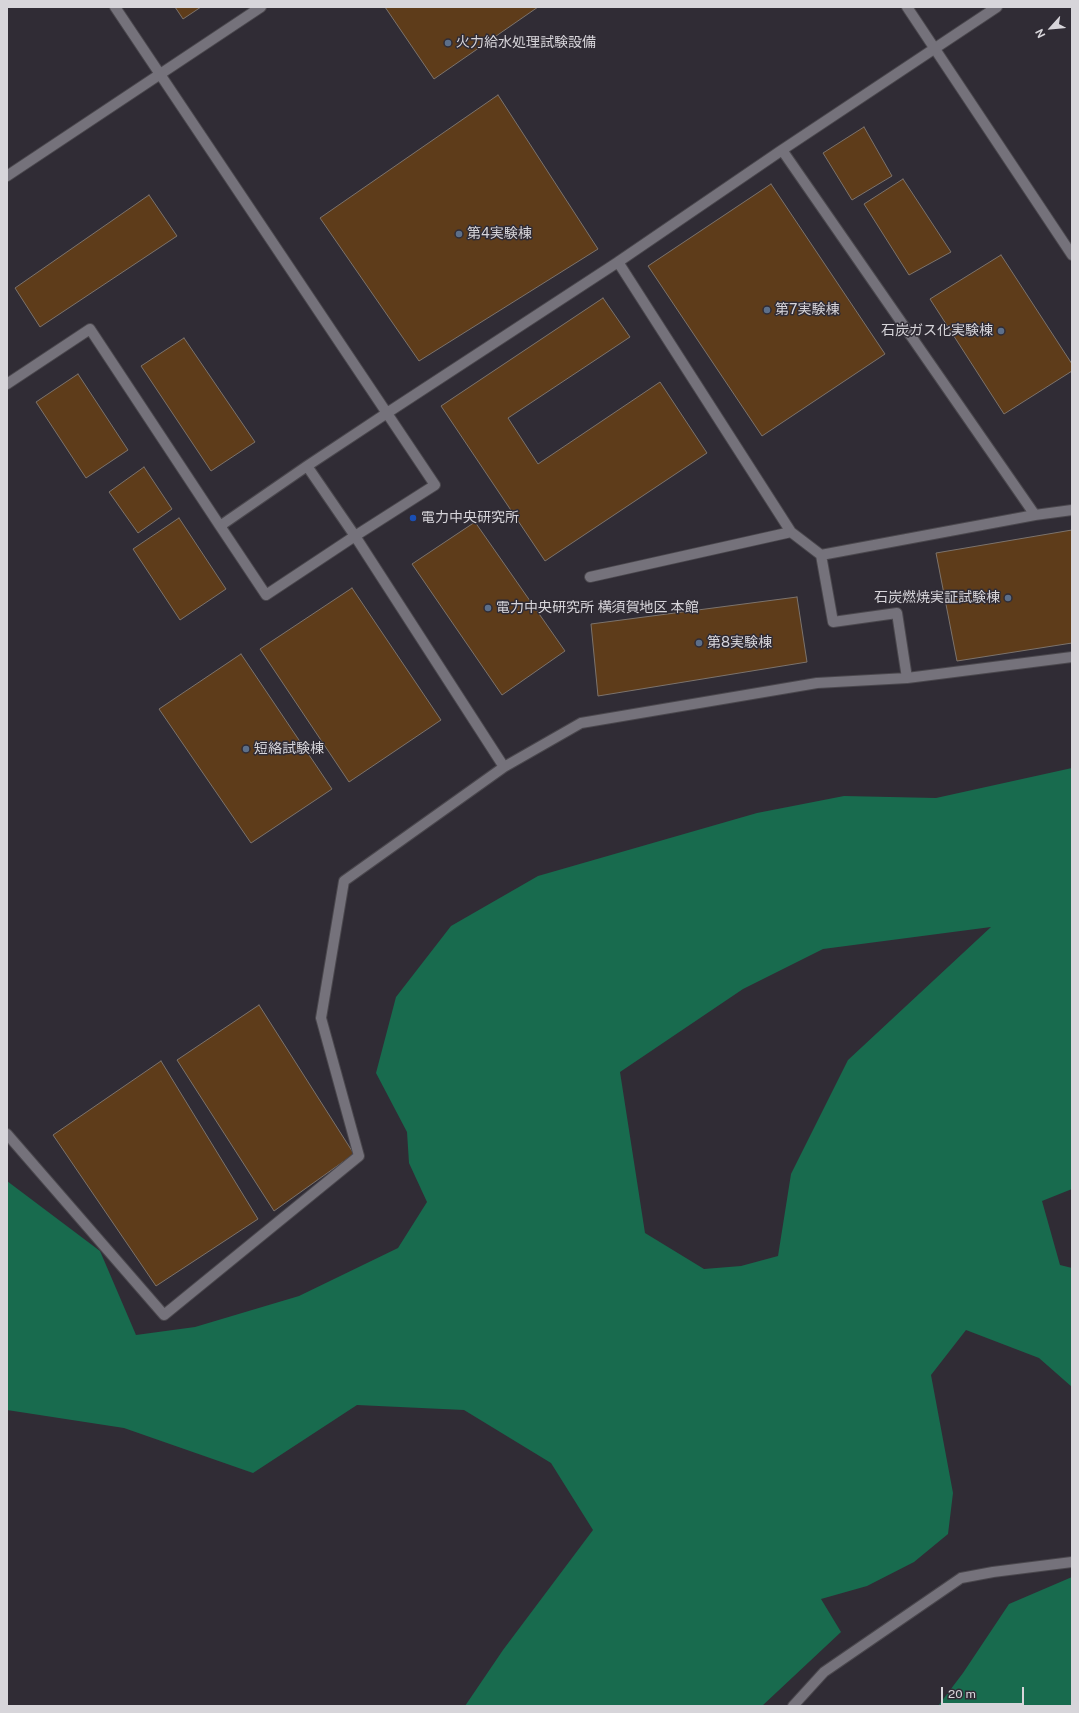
<!DOCTYPE html>
<html>
<head>
<meta charset="utf-8">
<style>
	body { margin:0 }
	#map { position:relative; width:1079px; height:1713px; overflow:hidden; background:#302c35; font-family:"Public Sans",sans-serif }
	canvas { display:block }
	.frame { position:absolute; inset:0; border:8px solid #d7d5da; pointer-events:none }
	.north { position:absolute; left:1031px; top:8px; width:40px; height:40px; -webkit-text-stroke:3px #302c35; paint-order:stroke; rotate:243deg; font-size:11px; font-weight:700; line-height:16px; text-align:center; color:#d7d5da }
	.north::after { content:''; display:block; margin:auto; width:14px; height:18px; background:#d7d5da; clip-path:polygon(50% 0,100% 100%,50% 72%,0 100%) }
	.scale { position:absolute; left:941px; top:1687px; width:83px; height:18px; box-sizing:border-box; border:2px solid #d7d5da; border-top:0; padding-left:5px; font-size:12px; line-height:14px; white-space:nowrap; color:#d7d5da; -webkit-text-stroke:3px #302c35; paint-order:stroke }
</style>
</head>
<body>
<div id="map">
<canvas width="1079" height="1713"></canvas>
<div class="frame"></div>
<div class="north">N</div>
<div class="scale">20 m</div>
</div>
<script>
const ctx = document.querySelector('canvas').getContext('2d');
ctx.lineJoin = 'round';
function paint(path, color) {
  ctx.fillStyle = color;
  ctx.fill(path, 'evenodd');
}
function shape(rows) {
  const path = new Path2D();
  for (const r of rows) {
    path.moveTo(r[0], r[1]);
    for (let i = 2; i < r.length; i += 2) path.lineTo(r[i], r[i + 1]);
  }
  return path;
}
function trace(path, color, width, dash) {
  ctx.strokeStyle = color;
  ctx.lineWidth = width;
  ctx.lineCap = dash ? 'butt' : 'round';
  ctx.setLineDash(dash || []);
  ctx.stroke(path);
}
function label(font, color, halo, rows, align = 'center') {
  ctx.font = font + ' "Public Sans","Noto Sans JP",sans-serif';
  ctx.lineWidth = 3;
  ctx.setLineDash([]);
  ctx.textBaseline = 'middle';
  ctx.strokeStyle = halo;
  ctx.fillStyle = color;
  for (const [text, x, y, turn = 0] of rows) {
    ctx.save();
    ctx.translate(x, y);
    ctx.rotate((+turn || 0) * Math.PI / 180);
    ctx.textAlign = isNaN(turn) ? turn : align;
    if (halo) ctx.strokeText(text, 0, 0);
    ctx.fillText(text, 0, 0);
    ctx.restore();
  }
}
paint(shape([
	[1072,768,1072,1189,1042,1201,1060,1265,1072,1268,1072,1387,1039,1358,966,1330,931,1375,953,1493,948,1534,914,1562,867,1586,821,1599,841,1632,762,1706,465,1706,503,1650,593,1530,551,1463,464,1410,357,1405,253,1473,124,1428,7,1410,7,1181,100,1251,136,1335,195,1327,299,1296,398,1248,427,1202,409,1163,407,1132,376,1073,396,997,451,926,538,876,757,813,844,796,936,798],
	[991,927,848,1060,791,1174,778,1256,741,1266,704,1269,645,1233,620,1072,743,989,823,949],
	[1072,1577,1072,1706,938,1706,963,1673,1009,1604]
]), '#186b4e');
const building = shape([
	[175,7,201,7,183,19,175,7],
	[385,7,538,7,434,79,385,7],
	[498,95,598,249,419,361,320,218,498,95],
	[864,127,892,176,852,200,823,153,864,127],
	[903,179,951,252,909,275,864,204,903,179],
	[771,184,885,354,762,436,648,266,771,184],
	[149,195,177,236,40,327,15,288,149,195],
	[1001,255,1072,364,1072,371,1004,414,930,299,1001,255],
	[603,298,630,337,508,418,538,464,660,382,707,453,545,561,441,406,603,298],
	[184,338,255,442,211,471,141,366,184,338],
	[78,374,128,450,86,478,36,402,78,374],
	[144,467,172,509,138,533,109,492,144,467],
	[179,518,226,589,180,620,133,549,179,518],
	[475,522,565,651,502,695,412,564,475,522],
	[1072,530,1072,643,957,661,936,553,1072,530],
	[352,588,441,720,349,782,260,649,352,588],
	[797,597,807,662,598,696,591,624,797,597],
	[241,654,332,789,251,843,159,709,241,654],
	[259,1005,354,1154,274,1211,177,1060,259,1005],
	[161,1061,258,1219,156,1286,53,1135,161,1061]
]);
paint(building, '#5e3c1a');
trace(building, '#7c736c', 1);
const service = shape([
	[907,7,1072,255],
	[782,150,997,7],
	[7,176,261,7],
	[7,384,90,329,220,526],
	[307,466,355,536,266,595,220,526,307,466,387,413,618,262],
	[1035,515,782,150,618,262,791,532,821,555,833,622,897,613,907,678,1072,657],
	[821,555,1035,515,1072,510],
	[590,577,791,532],
	[504,767,581,723,817,683,907,678],
	[7,1134,164,1315,359,1156,321,1018,344,881,504,767,355,536,435,485,115,7]
]);
const minor = shape([
	[793,1706,824,1672,961,1578,993,1572,1072,1562]
]);
trace(service, '#4a474d', 12);
trace(minor, '#4a474d', 12);
trace(service, '#75727b', 10);
trace(minor, '#75727b', 10);
for (const [x, y, r, color] of [
	[448,43,4,"#5c6f8a"],
	[459,234,4,"#5c6f8a"],
	[767,310,4,"#5c6f8a"],
	[1001,331,4,"#5c6f8a"],
	[413,518,4,"#1a4fb4"],
	[1008,598,4,"#5c6f8a"],
	[488,608,4,"#5c6f8a"],
	[699,643,4,"#5c6f8a"],
	[246,749,4,"#5c6f8a"]
]) {
  const dot = new Path2D();
  dot.arc(x, y, r, 0, 2 * Math.PI);
  ctx.fillStyle = color;
  ctx.fill(dot);
  trace(dot, '#302c35', 1.5);
}
label('14px', '#d7d5da', '#302c35', [
	["火力給水処理試験設備",456,43],
	["第4実験棟",467,234],
	["第7実験棟",775,310],
	["石炭ガス化実験棟",993,331,"right"],
	["電力中央研究所",421,518],
	["石炭燃焼実証試験棟",1000,598,"right"],
	["電力中央研究所 横須賀地区 本館",496,608],
	["第8実験棟",707,643],
	["短絡試験棟",254,749]
], 'left');
</script>
</body>
</html>
